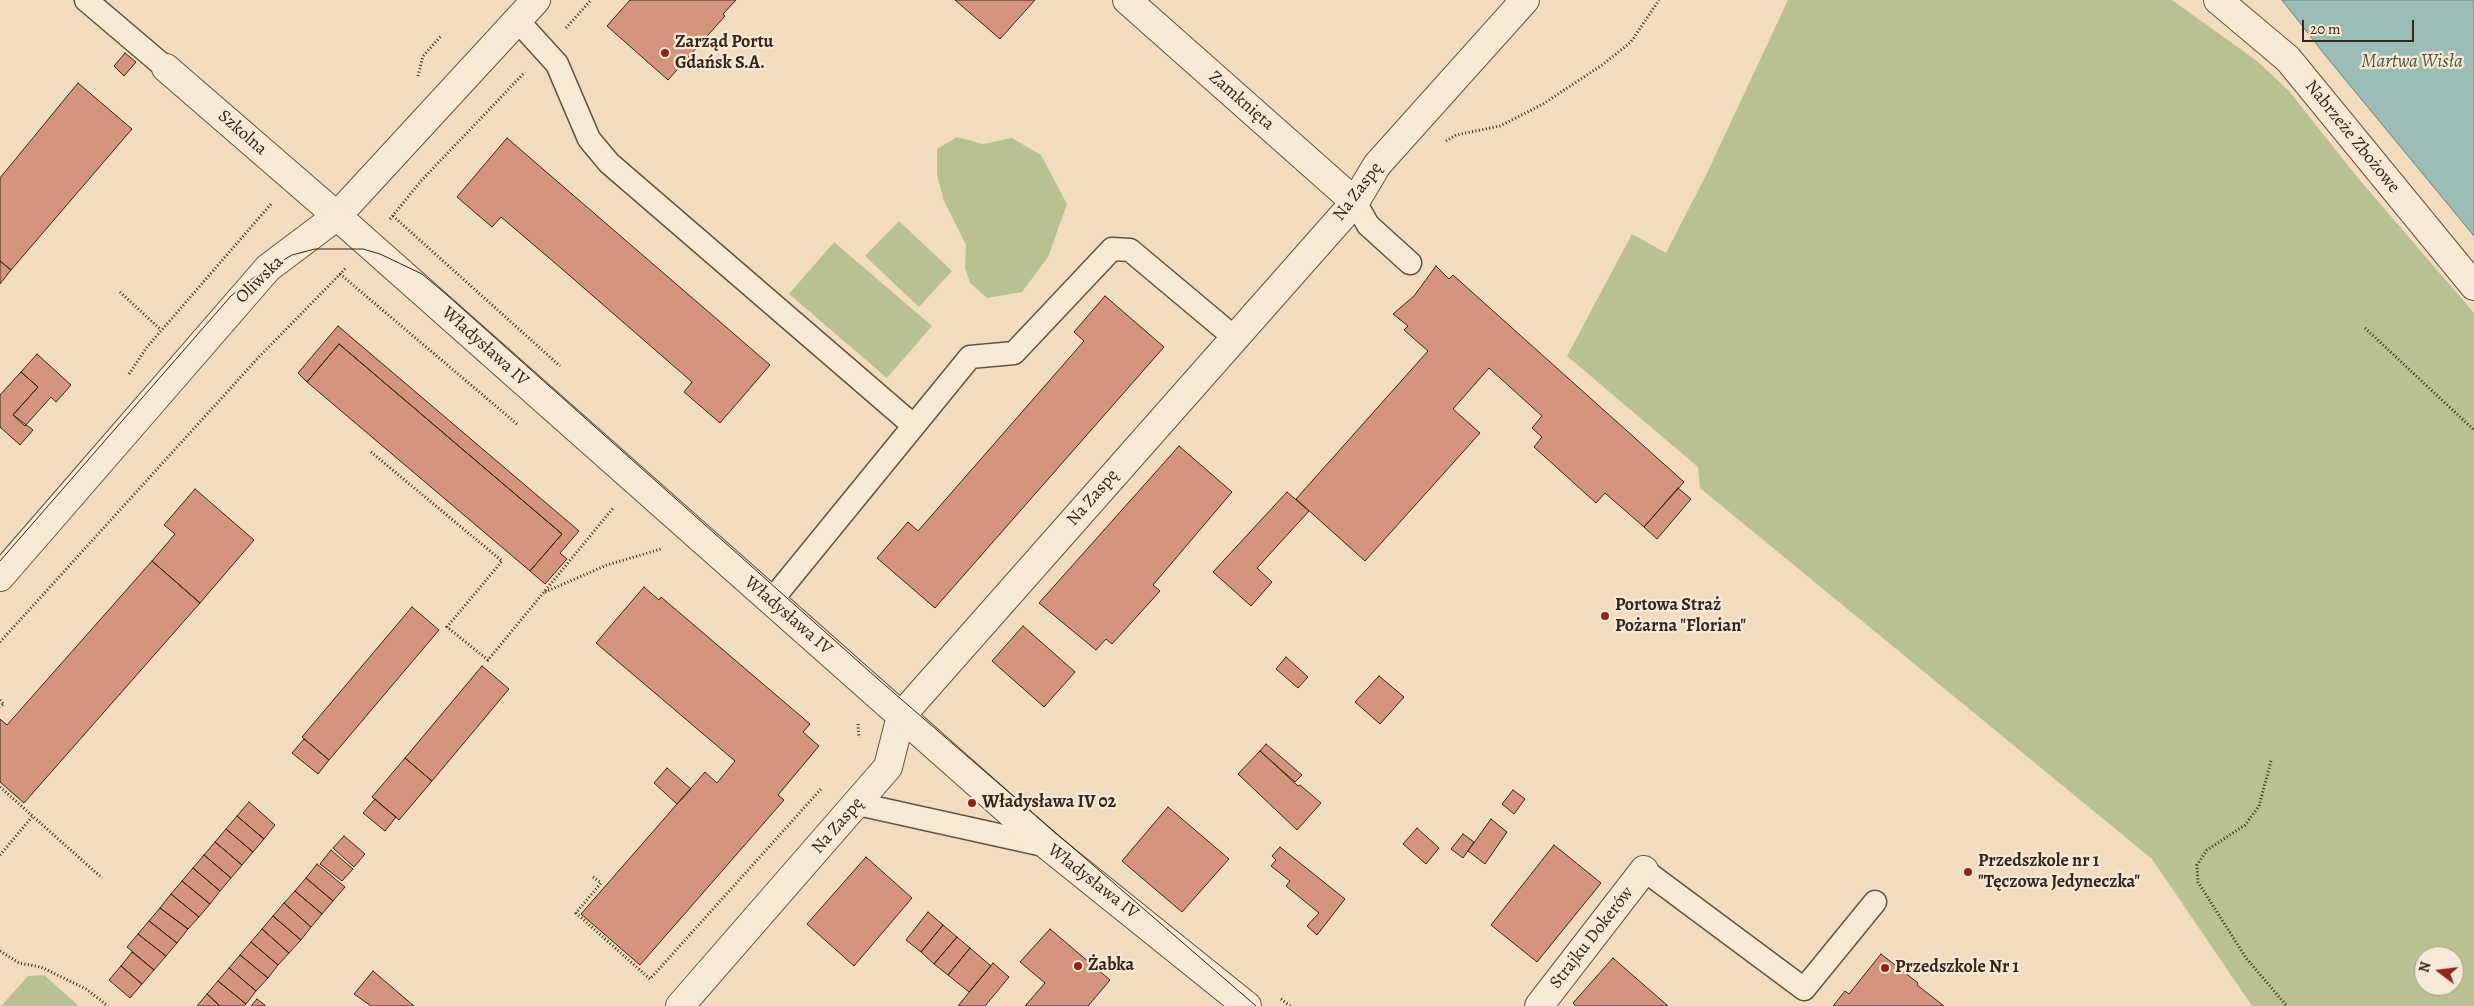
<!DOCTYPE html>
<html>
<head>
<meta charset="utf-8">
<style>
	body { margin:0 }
	#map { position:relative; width:2474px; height:1006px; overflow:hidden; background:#f1ddbe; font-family:Alegreya,serif }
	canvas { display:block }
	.north { position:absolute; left:2414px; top:946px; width:50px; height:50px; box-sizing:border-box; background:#f6e9d5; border:1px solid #a89b89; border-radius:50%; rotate:285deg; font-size:14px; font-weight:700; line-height:20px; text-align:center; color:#342618 }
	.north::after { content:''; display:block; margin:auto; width:18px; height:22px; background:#8f2418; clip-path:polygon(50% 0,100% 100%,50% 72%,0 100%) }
	.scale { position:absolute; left:2302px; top:20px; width:112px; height:22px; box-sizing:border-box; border:2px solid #342618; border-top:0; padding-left:6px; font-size:15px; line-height:18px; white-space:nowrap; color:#342618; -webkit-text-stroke:4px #f6e9d5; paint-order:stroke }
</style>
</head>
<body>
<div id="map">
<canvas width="2474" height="1006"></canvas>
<div class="north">N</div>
<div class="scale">20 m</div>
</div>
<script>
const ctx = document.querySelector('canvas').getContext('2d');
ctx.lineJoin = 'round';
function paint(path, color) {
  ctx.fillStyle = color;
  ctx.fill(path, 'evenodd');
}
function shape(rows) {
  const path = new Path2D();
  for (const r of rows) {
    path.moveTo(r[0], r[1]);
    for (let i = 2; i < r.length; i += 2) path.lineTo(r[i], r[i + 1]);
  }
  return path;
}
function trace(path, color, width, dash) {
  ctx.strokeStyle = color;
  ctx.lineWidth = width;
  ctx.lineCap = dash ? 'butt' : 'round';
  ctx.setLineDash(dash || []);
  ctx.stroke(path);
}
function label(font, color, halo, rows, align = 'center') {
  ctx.font = font + ' Alegreya,serif';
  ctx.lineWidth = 4.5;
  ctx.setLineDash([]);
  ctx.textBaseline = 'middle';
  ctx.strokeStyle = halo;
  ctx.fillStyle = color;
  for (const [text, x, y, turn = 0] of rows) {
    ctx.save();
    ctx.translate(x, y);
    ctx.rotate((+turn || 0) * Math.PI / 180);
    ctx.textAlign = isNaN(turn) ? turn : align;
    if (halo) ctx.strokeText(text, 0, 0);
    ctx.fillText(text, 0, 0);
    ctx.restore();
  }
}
paint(shape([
	[1788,0,2172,0,2257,61,2289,91,2358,178,2474,313,2474,1006,2252,1006,2152,859,1700,488,1698,467,1567,356,1632,234,1666,253,1708,171],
	[2424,956,2454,956,2454,986,2424,986],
	[957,137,983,144,1012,138,1041,155,1067,204,1048,257,1022,292,987,298,970,283,965,268,966,245,944,201,937,175,937,149],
	[899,221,952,271,919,307,865,256],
	[834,242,932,326,887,378,789,294],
	[44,975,79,1006,1,1006,28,976]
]), '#b9c192');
const water = shape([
	[2282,0,2474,0,2474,236,2325,55,2282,0]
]);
paint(water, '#9bbbb5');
trace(water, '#727f76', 1);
const building = shape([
	[630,0,736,0,723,14,725,16,668,80,607,26,630,0],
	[955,0,1035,0,1000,39,955,0],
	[125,53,136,62,124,76,114,66,125,53],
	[78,83,132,129,11,270,0,261,0,178,78,83],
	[507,138,770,365,720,423,684,392,692,382,562,269,501,217,492,227,457,197,507,138],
	[0,261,11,270,0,284,0,261],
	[1436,266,1449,279,1453,275,1684,482,1644,527,1605,493,1596,503,1534,447,1542,437,1532,428,1542,416,1489,368,1453,409,1480,433,1365,561,1296,499,1428,351,1404,330,1408,326,1393,314,1414,296,1436,266],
	[1105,296,1164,347,935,608,877,558,908,522,918,531,1084,341,1074,332,1105,296],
	[338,326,579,531,560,553,567,559,545,584,530,571,562,534,339,344,307,382,298,373,338,326],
	[339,344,562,534,530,571,307,382,339,344],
	[37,354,71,385,56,402,51,397,25,426,13,415,38,387,21,372,37,354],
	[21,372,38,387,13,415,33,430,20,445,0,427,0,395,21,372],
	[1179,446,1232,492,1153,585,1160,591,1112,644,1106,639,1096,650,1039,603,1179,446],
	[1678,488,1691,499,1657,539,1644,527,1678,488],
	[195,489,254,540,200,603,152,561,175,534,164,525,195,489],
	[1287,492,1309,511,1257,568,1272,582,1251,606,1213,572,1287,492],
	[152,561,200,603,24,803,0,782,0,719,7,725,152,561],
	[644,587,659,600,661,597,810,724,803,732,819,746,778,795,784,800,640,965,581,914,705,772,717,783,735,761,596,643,644,587],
	[412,607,439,630,329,760,302,737,412,607],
	[1023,626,1075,672,1044,707,992,661,1023,626],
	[1286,657,1308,677,1298,688,1276,669,1286,657],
	[482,666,509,689,432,781,405,758,482,666],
	[1379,676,1404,697,1380,724,1355,702,1379,676],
	[304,739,329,760,318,774,292,753,304,739],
	[1266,744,1302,775,1295,782,1260,751,1266,744],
	[1260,751,1298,786,1300,785,1321,803,1297,830,1238,774,1260,751],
	[405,758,432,781,399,820,372,797,405,758],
	[667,768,691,789,677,804,654,783,667,768],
	[1513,790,1525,799,1514,814,1502,804,1513,790],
	[375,799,396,817,385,831,363,813,375,799],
	[249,802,275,825,264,839,237,816,249,802],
	[1168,807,1229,859,1182,912,1122,861,1168,807],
	[237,816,264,839,253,852,226,829,237,816],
	[1491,819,1507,832,1485,864,1468,851,1491,819],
	[1417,828,1439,848,1426,864,1403,844,1417,828],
	[226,829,253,852,242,865,215,842,226,829],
	[1463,834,1474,842,1463,858,1451,849,1463,834],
	[344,836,365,854,354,867,333,848,344,836],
	[215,842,242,865,231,878,204,855,215,842],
	[1554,845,1601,883,1537,962,1491,925,1554,845],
	[1280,847,1345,899,1317,935,1307,926,1319,913,1286,886,1290,881,1271,866,1276,860,1272,856,1280,847],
	[331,850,353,869,342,881,320,864,331,850],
	[204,855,231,878,220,891,193,868,204,855],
	[866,857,912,898,854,966,807,924,866,857],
	[317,864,345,887,333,901,306,878,317,864],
	[193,868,220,891,210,904,182,881,193,868],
	[306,878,333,901,322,914,295,891,306,878],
	[182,881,210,904,199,917,171,894,182,881],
	[295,891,322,914,311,927,284,903,295,891],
	[171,894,199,917,188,929,160,908,171,894],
	[284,903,311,927,301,940,273,916,284,903],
	[160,908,188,929,177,943,149,921,160,908],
	[928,912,943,925,921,952,906,940,928,912],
	[273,916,301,940,289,953,262,929,273,916],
	[149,921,177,943,166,956,138,934,149,921],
	[943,925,957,937,934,964,921,952,943,925],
	[262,929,289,953,278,965,251,942,262,929],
	[1050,929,1110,980,1088,1006,1025,1006,1045,983,1020,962,1050,929],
	[138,934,166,956,154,970,127,947,138,934],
	[957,937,970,948,948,975,934,964,957,937],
	[251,942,278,965,268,978,240,955,251,942],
	[970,948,991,966,969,992,948,975,970,948],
	[132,952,154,970,142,984,121,966,132,952],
	[1881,954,1918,983,1917,985,1944,1006,1833,1006,1845,991,1849,994,1881,954],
	[240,955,268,978,256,991,229,968,240,955],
	[1613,958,1668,1006,1576,1006,1573,1003,1613,958],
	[993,963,1009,977,985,1006,958,1006,993,963],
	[121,966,142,984,130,998,109,980,121,966],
	[229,968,256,991,246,1004,218,981,229,968],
	[373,971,414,1006,371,1006,354,994,373,971],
	[218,981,246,1004,244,1006,220,1006,207,994,218,981],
	[207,994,220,1006,197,1006,207,994],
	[257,999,266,1006,251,1006,257,999]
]);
paint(building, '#d4947e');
trace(building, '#342618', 1);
const service = shape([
	[86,0,166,68],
	[517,20,557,64,589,139,609,163,914,426],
	[1355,202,1368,225,1410,263],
	[771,601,970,357,1014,353,1112,249,1130,250,1235,338],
	[858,804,1048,846],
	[1644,870,1804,989,1875,902]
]);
const pedestrian = shape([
	[2218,0,2288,59,2474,286]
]);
const minor = shape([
	[1127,0,1355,202],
	[166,68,337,216,536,0],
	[680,1006,888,767,901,716,1355,202,1377,165,1525,0],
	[1539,1006,1644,870]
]);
const tertiary = shape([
	[0,577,268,268,337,216,1048,846,1247,1006]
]);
trace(service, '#635442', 25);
trace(pedestrian, '#635442', 30);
trace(minor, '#635442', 30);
trace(tertiary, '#635442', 30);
trace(shape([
	[566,28,591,0],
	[418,76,423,56,442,35],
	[1446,141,1456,135,1500,126,1543,104,1602,65,1631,42,1659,0],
	[393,216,560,366],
	[390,219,421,181,525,72],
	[340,274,517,424],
	[120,292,161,330],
	[2365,328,2474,430],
	[129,374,147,347,271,204],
	[371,452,502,561,447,627,488,660,614,507],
	[545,592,607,565,661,549],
	[0,642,258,358,346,268],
	[0,700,4,704,0,707],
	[858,724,859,738],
	[2271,761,2259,806,2245,825,2207,850,2197,865,2198,882,2246,958,2287,1006],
	[0,787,102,878],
	[0,855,32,817],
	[593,877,601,883,576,913,650,979,821,789],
	[0,951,19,963,41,967,86,989,108,1006],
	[1281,999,1290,1006]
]), '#342618', 3, [1, 2.5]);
trace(service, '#f6e9d5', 22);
trace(pedestrian, '#f6e9d5', 28);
trace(minor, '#f6e9d5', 28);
trace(tertiary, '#f6e9d5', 28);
trace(shape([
	[0,561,231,296,253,278,292,255,315,249,363,249,380,254,422,274,447,295,879,680,1256,1006]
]), '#342618', 1);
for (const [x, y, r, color] of [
	[665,53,5,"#8f2418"],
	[1605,616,5,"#8f2418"],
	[972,803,5,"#8f2418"],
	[1968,872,5,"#8f2418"],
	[1078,966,5,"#8f2418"],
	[1885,968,5,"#8f2418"]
]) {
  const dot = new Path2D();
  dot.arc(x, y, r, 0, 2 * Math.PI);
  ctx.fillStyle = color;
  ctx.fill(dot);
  trace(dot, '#f6e9d5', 2);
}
label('bold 18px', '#342618', '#f6e9d5', [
	["Zarząd Portu",675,43],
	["Gdańsk S.A.",675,64],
	["Portowa Straż",1615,606],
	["Pożarna \"Florian\"",1615,627],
	["Władysława IV 02",982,803],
	["Przedszkole nr 1",1978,862],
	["\"Tęczowa Jedyneczka\"",1978,883],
	["Żabka",1088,966],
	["Przedszkole Nr 1",1895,968]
], 'left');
label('18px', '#342618', '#f6e9d5', [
	["Zamknięta",1241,101,41],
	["Szkolna",242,133,41],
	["Nabrzeże Zbożowe",2352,137,51],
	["Na Zaspę",1358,192,-53],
	["Oliwska",260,280,-45],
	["Władysława IV",485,347,42],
	["Na Zaspę",1093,498,-49],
	["Władysława IV",788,616,41],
	["Na Zaspę",838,826,-49],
	["Władysława IV",1093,882,38],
	["Strajku Dokerów",1592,938,-52]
]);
label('italic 19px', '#535347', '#f6e9d5', [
	["Martwa Wisła",2412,62]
]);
</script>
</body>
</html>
